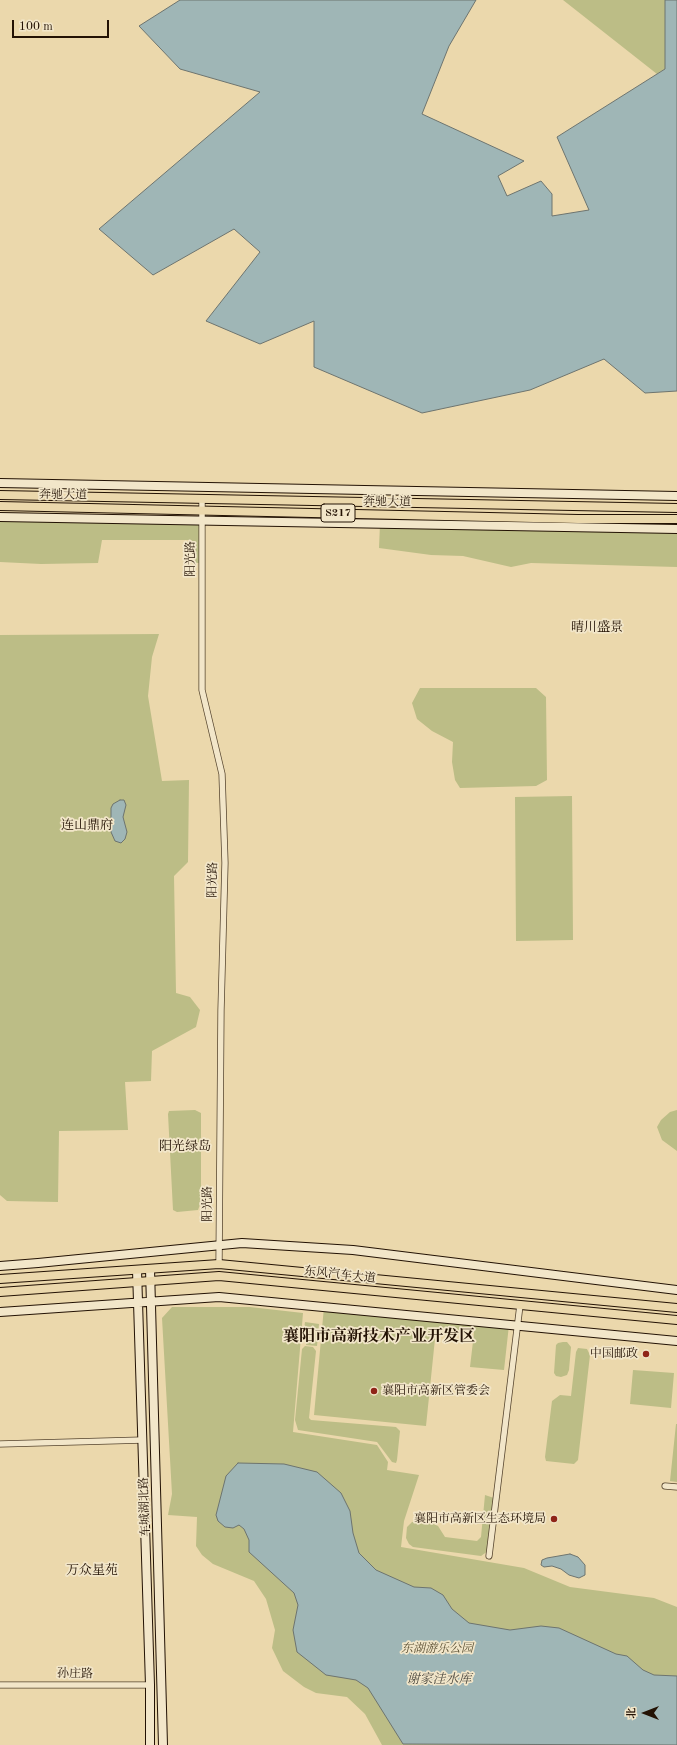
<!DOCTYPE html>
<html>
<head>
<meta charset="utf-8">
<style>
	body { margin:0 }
	#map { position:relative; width:677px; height:1745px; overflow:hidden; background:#ebd8ac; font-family:"Old Standard TT","Noto Serif SC",serif }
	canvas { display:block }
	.north { position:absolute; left:625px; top:1693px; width:40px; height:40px; -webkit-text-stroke:3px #f2e6c9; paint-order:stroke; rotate:270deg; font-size:11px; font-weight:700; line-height:16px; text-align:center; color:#231204 }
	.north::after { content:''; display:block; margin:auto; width:14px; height:18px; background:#231204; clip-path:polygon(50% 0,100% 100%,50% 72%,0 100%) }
	.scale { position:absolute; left:12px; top:20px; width:97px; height:18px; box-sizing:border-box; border:2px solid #231204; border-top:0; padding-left:5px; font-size:12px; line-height:14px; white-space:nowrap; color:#231204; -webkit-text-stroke:3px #f2e6c9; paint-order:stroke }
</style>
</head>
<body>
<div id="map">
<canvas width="677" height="1745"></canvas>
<div class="north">北</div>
<div class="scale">100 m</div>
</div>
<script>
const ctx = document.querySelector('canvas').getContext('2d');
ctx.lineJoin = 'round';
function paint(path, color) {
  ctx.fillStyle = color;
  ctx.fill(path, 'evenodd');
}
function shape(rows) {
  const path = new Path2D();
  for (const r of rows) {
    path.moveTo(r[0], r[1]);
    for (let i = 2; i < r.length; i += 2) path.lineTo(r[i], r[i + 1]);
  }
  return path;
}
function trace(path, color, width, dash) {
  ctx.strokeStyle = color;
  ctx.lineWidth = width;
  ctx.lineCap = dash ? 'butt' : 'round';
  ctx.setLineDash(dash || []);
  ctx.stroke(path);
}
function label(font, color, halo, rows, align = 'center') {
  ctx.font = font + ' "Old Standard TT","Noto Serif SC",serif';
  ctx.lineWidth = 3.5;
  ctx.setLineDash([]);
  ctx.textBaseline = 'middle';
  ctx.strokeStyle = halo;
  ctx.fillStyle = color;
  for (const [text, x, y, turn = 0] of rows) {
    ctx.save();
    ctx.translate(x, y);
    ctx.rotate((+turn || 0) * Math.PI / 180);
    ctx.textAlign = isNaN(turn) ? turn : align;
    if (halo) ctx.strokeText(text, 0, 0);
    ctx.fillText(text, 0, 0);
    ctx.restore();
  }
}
paint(shape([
	[563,0,665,0,665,69,657,74],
	[0,517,202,519,202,563,195,563,189,540,102,540,98,563,41,564,0,562],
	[380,524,677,529,677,567,531,563,511,567,463,556,431,555,379,548],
	[159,634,152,657,148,696,162,781,189,780,188,862,174,876,176,993,190,997,200,1010,196,1027,152,1051,151,1081,125,1082,128,1130,59,1131,58,1202,7,1201,0,1195,0,635],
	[420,688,536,688,546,697,547,780,536,786,460,788,455,780,452,762,453,742,432,731,417,719,412,703],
	[572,796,573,940,516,941,515,797],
	[195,1110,201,1113,201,1202,198,1210,177,1212,173,1210,168,1114,169,1111],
	[677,1110,677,1151,662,1140,657,1127,661,1120,670,1112],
	[172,1307,250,1307,303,1313,293,1432,377,1445,388,1462,387,1470,419,1475,404,1521,401,1547,524,1568,570,1587,654,1598,677,1607,677,1745,382,1745,365,1714,347,1697,316,1693,304,1687,283,1671,272,1648,275,1630,266,1599,254,1581,213,1564,202,1555,196,1546,197,1517,168,1515,172,1494,162,1318],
	[324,1307,509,1325,504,1370,470,1367,474,1333,436,1329,426,1426,314,1415],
	[305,1322,319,1324,317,1346,306,1345,307,1339,303,1338],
	[563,1342,567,1342,571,1347,569,1370,567,1375,561,1377,556,1376,554,1373,556,1345,558,1343],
	[305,1346,313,1347,316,1351,309,1418,311,1420,396,1427,400,1431,397,1460,396,1463,392,1462,377,1442,298,1430,295,1420,302,1349],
	[578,1348,587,1349,590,1355,578,1460,574,1464,546,1461,545,1457,552,1401,560,1395,571,1396,576,1352],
	[633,1370,674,1373,671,1408,630,1404],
	[676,1424,677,1424,677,1482,670,1481],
	[485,1495,494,1498,488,1551,481,1556,413,1547,409,1544,406,1538,407,1527,412,1522,419,1521,429,1522,438,1526,445,1537,477,1541,481,1537]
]), '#bcbd86');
const water = shape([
	[180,0,476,0,449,46,422,114,524,161,498,176,507,196,541,181,552,194,552,216,589,210,557,137,665,69,665,0,677,0,677,391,645,393,604,359,530,390,422,413,314,367,314,321,260,344,206,321,260,252,234,229,153,275,99,229,260,92,180,69,139,26,180,0],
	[120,800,124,800,126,805,123,817,127,832,125,839,121,843,115,841,111,832,111,808,113,804,120,800],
	[238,1463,284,1464,317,1472,341,1493,350,1511,353,1533,359,1553,376,1570,414,1587,431,1588,443,1595,452,1609,469,1623,510,1630,541,1626,559,1628,616,1654,627,1656,643,1670,654,1675,677,1676,677,1745,403,1744,368,1688,356,1680,326,1675,297,1652,293,1630,298,1605,294,1593,249,1552,249,1540,244,1529,239,1525,233,1528,225,1527,218,1521,216,1515,226,1476,238,1463],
	[570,1554,578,1557,585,1565,585,1575,579,1578,569,1575,561,1569,552,1566,544,1567,541,1565,542,1560,547,1558,570,1554]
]);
paint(water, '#9fb6b6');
trace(water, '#6d746f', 1);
const street = shape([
	[202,500,202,690,222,774,225,863,221,1010,219,1264],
	[0,1444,143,1440],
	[665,1486,677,1487],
	[489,1556,520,1305],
	[0,1685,150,1685]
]);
const secondary = shape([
	[0,483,677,496],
	[0,517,677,529],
	[0,1266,38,1263,242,1243,353,1250,677,1290],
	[150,1269,163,1745],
	[137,1270,150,1685,150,1745],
	[0,1312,219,1297,677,1341]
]);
const primary = shape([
	[0,495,677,508],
	[0,506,578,519,677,519],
	[0,1279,219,1264,677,1308],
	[0,1292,219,1276,677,1320]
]);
trace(street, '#55442e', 7);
trace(secondary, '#231204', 10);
trace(primary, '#231204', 10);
trace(street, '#f2e6c9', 5.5);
trace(secondary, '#f2e6c9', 8);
trace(primary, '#ebd8ac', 8);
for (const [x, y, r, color] of [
	[646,1354,4,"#8f2418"],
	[374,1391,4,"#8f2418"],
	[554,1519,4,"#8f2418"]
]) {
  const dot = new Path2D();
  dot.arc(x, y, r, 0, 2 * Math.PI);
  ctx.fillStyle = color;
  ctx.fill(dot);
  trace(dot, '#f2e6c9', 1.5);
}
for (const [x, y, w] of [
	[338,513,34]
]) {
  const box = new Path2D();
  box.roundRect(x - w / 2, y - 9, w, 18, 3);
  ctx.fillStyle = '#f2e6c9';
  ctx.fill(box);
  trace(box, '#231204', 1);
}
label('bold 11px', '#231204', null, [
	["S217",338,513]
]);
label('12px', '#231204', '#f2e6c9', [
	["奔驰大道",63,495,1],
	["奔驰大道",387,502,1],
	["阳光路",191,559,-90],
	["阳光路",213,880,-89],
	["阳光路",208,1204,-90],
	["东风汽车大道",340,1275,6],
	["车城湖北路",145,1507,-92],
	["孙庄路",75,1674,1]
]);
label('12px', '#231204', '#f2e6c9', [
	["中国邮政",638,1354],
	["襄阳市高新区管委会",382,1391,"left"],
	["襄阳市高新区生态环境局",546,1519]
], 'right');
label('italic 12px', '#594e32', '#f2e6c9', [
	["东湖游乐公园",437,1649]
]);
label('13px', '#231204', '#f2e6c9', [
	["晴川盛景",597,628],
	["连山鼎府",87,826],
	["阳光绿岛",185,1147],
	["万众星苑",92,1571]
]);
label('italic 13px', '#4e4b42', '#f2e6c9', [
	["谢家洼水库",439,1680]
]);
label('bold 16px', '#231204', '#f2e6c9', [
	["襄阳市高新技术产业开发区",379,1337]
]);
</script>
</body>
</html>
